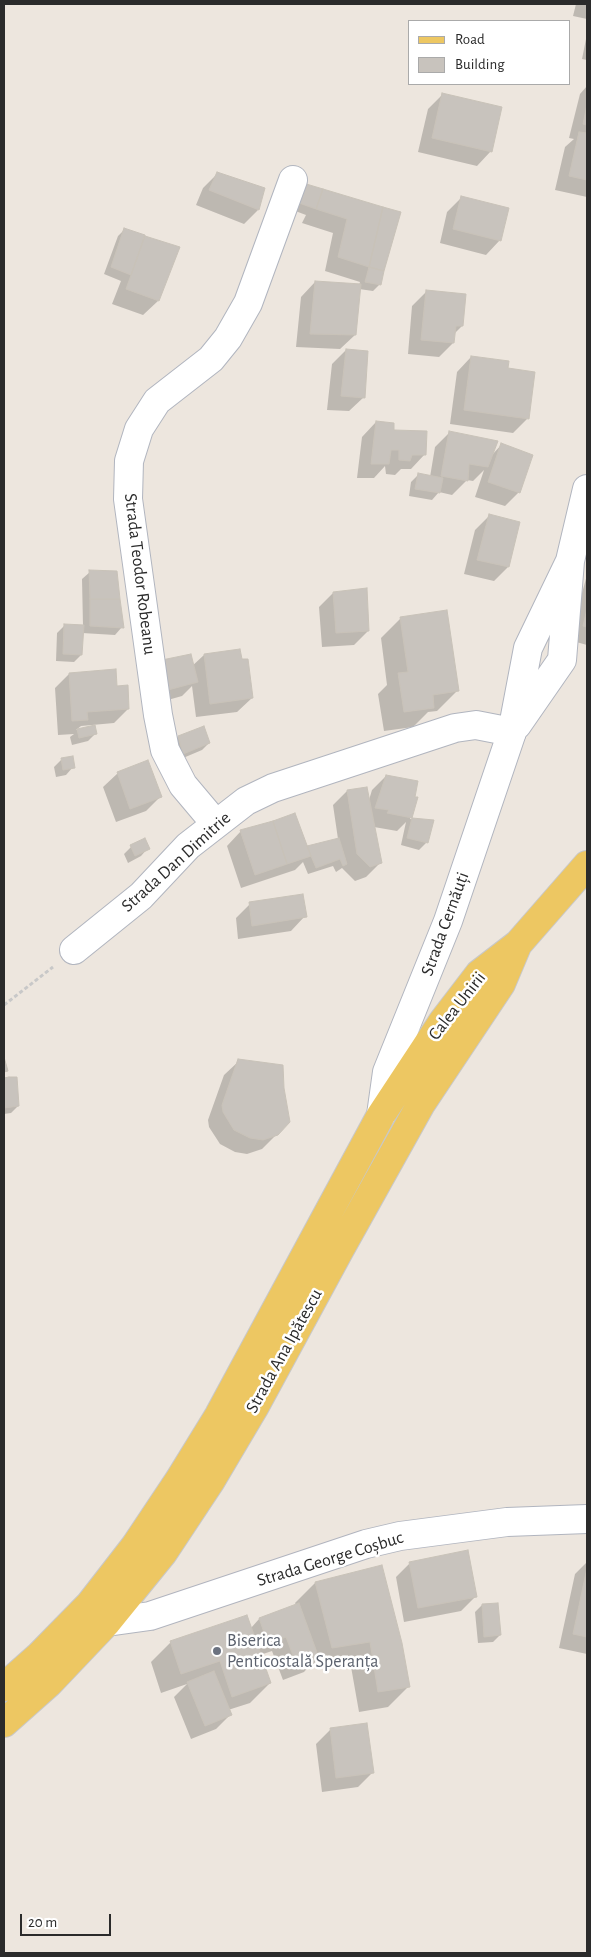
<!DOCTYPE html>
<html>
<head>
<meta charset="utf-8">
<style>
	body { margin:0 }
	#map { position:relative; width:591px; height:1957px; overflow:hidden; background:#ede6de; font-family:"Alegreya Sans",sans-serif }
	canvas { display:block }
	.frame { position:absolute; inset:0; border:5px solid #2b2b2b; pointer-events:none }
	.legend { position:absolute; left:408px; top:20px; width:162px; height:65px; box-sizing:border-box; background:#fff; border:1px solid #aaa; margin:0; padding:6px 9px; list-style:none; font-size:15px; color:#2b2b2b }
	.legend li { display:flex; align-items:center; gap:10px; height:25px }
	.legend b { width:25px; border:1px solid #aaa }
	.scale { position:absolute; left:20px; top:1914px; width:91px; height:22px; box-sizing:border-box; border:2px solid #2b2b2b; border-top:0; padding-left:6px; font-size:15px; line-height:18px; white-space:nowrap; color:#2b2b2b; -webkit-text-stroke:4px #fff; paint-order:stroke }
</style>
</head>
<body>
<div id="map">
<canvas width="591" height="1957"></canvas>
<div class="frame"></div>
<ul class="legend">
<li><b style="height:6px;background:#edc762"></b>Road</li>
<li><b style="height:14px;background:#c8c3bd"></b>Building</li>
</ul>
<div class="scale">20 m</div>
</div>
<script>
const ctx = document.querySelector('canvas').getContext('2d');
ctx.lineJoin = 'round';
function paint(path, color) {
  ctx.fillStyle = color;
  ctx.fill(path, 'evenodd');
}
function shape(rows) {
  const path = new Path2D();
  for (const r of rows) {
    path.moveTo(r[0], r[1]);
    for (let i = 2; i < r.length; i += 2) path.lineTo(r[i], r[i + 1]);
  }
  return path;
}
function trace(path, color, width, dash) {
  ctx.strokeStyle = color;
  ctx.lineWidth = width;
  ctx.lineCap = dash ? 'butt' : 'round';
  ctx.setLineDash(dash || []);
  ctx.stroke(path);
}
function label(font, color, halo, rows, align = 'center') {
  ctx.font = font + ' "Alegreya Sans",sans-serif';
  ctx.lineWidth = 5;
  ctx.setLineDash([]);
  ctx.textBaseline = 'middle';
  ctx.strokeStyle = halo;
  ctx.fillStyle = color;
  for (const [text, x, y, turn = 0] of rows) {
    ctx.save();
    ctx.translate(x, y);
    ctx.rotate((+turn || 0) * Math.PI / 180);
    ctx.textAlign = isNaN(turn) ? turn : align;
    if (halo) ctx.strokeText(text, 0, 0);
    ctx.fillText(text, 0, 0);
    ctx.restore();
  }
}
paint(shape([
	[576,4,587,4,587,19,573,16],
	[587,34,587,60,582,59],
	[587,86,587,197,555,190,565,147,574,139,569,138,580,94],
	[442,95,491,151,477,166,418,152,428,109],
	[217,174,264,189,258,210,244,224,196,205,203,188],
	[296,192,400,213,380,284,373,291,359,289,355,335,340,349,296,347,301,297,315,282,359,285,360,282,325,271,333,233,302,223,306,215,290,209],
	[462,197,500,240,486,255,440,243,447,212],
	[125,229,142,241,145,237,178,247,158,301,143,315,112,304,121,281,104,274,118,236],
	[427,291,462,326,454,334,453,343,439,357,408,354,412,306],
	[346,350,364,397,349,411,327,410,332,364],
	[471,357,506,369,527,419,513,433,450,424,457,372],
	[376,422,393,431,425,454,411,469,401,469,395,475,386,474,385,466,374,478,357,478,362,437],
	[450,432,492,455,502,444,519,492,505,506,475,497,484,470,473,481,467,480,452,495,439,492,432,500,409,496,411,482,418,475,430,477,435,447],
	[489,516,508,567,494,581,464,574,475,530],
	[90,572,122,627,115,635,82,633,81,655,74,662,56,661,57,633,64,626,83,626,82,579],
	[587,575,587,645,569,640],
	[333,593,368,631,354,645,322,647,319,607],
	[401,618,457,691,437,711,428,712,413,727,384,731,378,694,387,685,381,638],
	[204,655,252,698,237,712,196,717,192,686,182,696,150,705],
	[69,674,116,687,128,709,114,723,81,726,76,730,94,727,95,734,88,741,72,745,70,737,74,734,58,735,55,688],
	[203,728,209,743,202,750,176,761,171,744,178,737],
	[61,760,73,767,66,775,56,777,54,767],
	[118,773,160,797,146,811,116,822,103,787],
	[386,776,416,798,410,819,432,821,427,842,419,850,401,845,406,822,397,831,374,827,381,862,366,877,355,881,342,868,336,872,333,866,308,874,303,862,295,870,241,888,227,846,241,831,306,847,338,839,333,805,347,791,369,800,372,790],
	[131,847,148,848,141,856,128,863,124,854],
	[250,904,305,916,291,931,238,939,236,918],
	[239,1061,277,1134,262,1149,247,1154,235,1152,220,1144,209,1127,208,1120,224,1075],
	[16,1079,18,1106,11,1113,4,1114,4,1080],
	[587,1562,587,1654,559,1648,575,1574],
	[410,1563,476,1596,461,1611,404,1622,396,1577],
	[381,1566,408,1687,388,1707,359,1712,350,1661,312,1668,311,1664,304,1672,283,1680,272,1651,260,1655,270,1683,250,1703,228,1710,230,1715,216,1729,191,1739,174,1697,187,1684,161,1693,151,1662,171,1642,251,1628,259,1619,296,1605,295,1603,315,1583],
	[482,1605,500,1635,493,1642,478,1643,475,1612],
	[330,1730,373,1772,358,1787,322,1792,316,1744]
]), '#0003');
const building = shape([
	[442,93,502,107,492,152,432,138,442,93],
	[587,105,587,125,583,124,587,105],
	[579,132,587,133,587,180,569,176,579,132],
	[217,172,265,188,259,210,209,190,217,172],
	[303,183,323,189,316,209,296,202,303,183],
	[323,189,383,207,369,267,338,257,347,219,316,209,323,189],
	[461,196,509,208,501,241,453,229,461,196],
	[383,207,401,212,384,271,369,267,383,207],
	[124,228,145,235,131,275,111,267,124,228],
	[145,236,180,247,159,301,126,289,145,236],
	[369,267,384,271,381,285,365,282,369,267],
	[315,281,361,284,356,335,310,334,315,281],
	[426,290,466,294,463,326,456,326,454,343,421,340,426,290],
	[346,349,368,351,365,398,341,396,346,349],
	[471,356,509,361,508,368,535,372,529,419,464,410,471,356],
	[376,421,394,423,394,430,427,431,426,455,412,455,410,461,399,460,399,450,391,450,389,464,371,464,376,421],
	[449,431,498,441,488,467,469,464,468,481,441,476,449,431],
	[501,443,533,455,520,493,488,482,501,443],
	[418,473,443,478,440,493,415,489,418,473],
	[489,514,520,522,509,567,477,560,489,514],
	[89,570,117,571,120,599,90,599,89,570],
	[367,588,369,631,336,633,333,592,367,588],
	[90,599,120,599,124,628,90,626,90,599],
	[587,609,587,627,583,626,587,609],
	[447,610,459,691,433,695,434,708,404,712,398,673,408,672,400,617,447,610],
	[64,624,84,625,82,655,63,654,64,624],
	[240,649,242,659,248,659,253,698,210,704,204,654,240,649],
	[191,654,198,682,164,691,157,661,191,654],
	[116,669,117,686,128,685,129,709,87,712,88,720,72,721,69,673,116,669],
	[95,725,97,734,79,738,77,729,95,725],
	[204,726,210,743,183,754,178,736,204,726],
	[73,756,75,768,63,770,61,758,73,756],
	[148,760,162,797,130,809,117,772,148,760],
	[386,775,418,781,415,797,418,797,412,818,387,813,389,810,375,808,386,775],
	[367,787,382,863,370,867,357,854,347,790,367,787],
	[295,813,311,856,287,864,273,821,295,813],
	[412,818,434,820,428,843,407,838,412,818],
	[273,821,287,864,255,875,240,830,273,821],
	[145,838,150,849,135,856,130,845,145,838],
	[339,838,347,864,343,866,340,859,316,868,307,846,339,838],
	[303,894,307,917,252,926,249,902,303,894],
	[4,1057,8,1071,4,1072,4,1057],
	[238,1059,283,1065,284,1088,290,1122,278,1135,263,1140,250,1138,234,1130,223,1112,222,1105,238,1059],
	[9,1077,17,1077,19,1106,4,1108,4,1078,9,1077],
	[468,1550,477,1597,418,1608,409,1562,468,1550],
	[382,1565,402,1643,410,1687,378,1692,370,1642,332,1648,315,1582,382,1565],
	[587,1568,587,1637,573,1634,587,1568],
	[299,1603,319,1658,297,1666,286,1637,268,1644,259,1618,299,1603],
	[498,1603,501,1635,484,1637,482,1604,498,1603],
	[247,1615,271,1683,232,1697,220,1661,181,1674,170,1641,247,1615],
	[214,1671,232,1715,205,1726,187,1682,214,1671],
	[367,1723,374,1773,336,1778,330,1728,367,1723]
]);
paint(building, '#c8c3bd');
trace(building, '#c8c2b8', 1);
const minor = shape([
	[215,823,183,785,165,750,158,715,128,499,129,461,139,429,157,401,211,359,228,338,248,303,293,180],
	[74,950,141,896,188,846,246,801,273,788,455,728,476,725,512,732],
	[107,1622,150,1616,366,1544,400,1536,507,1522,587,1519]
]);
const tertiary = shape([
	[517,725,562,660,570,561,587,489],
	[381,1115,387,1072,448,921,512,732,528,648,570,561]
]);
const primary = shape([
	[4,1687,39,1656,90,1604,135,1546,179,1480,219,1415,381,1115,443,1021,479,974,518,944,587,865],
	[4,1723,49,1683,107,1622,163,1553,210,1482,255,1406,339,1251,421,1104,501,984,517,946]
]);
trace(minor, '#b1b5bf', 30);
trace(tertiary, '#b1b5bf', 30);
trace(primary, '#c8c8c8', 30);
trace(shape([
	[4,1005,53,967]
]), '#c8c8c8', 3, [4, 2.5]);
trace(minor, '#fff', 28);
trace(tertiary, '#fff', 28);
trace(primary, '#edc762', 28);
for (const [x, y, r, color] of [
	[217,1651,5,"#6b7280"]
]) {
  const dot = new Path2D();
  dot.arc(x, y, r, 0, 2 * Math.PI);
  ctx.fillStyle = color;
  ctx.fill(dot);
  trace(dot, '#fff', 2);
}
label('18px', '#2b2b2b', '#fff', [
	["Strada Teodor Robeanu",140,574,83],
	["Strada Dan Dimitrie",176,862,-42],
	["Strada Cernăuți",445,924,-70],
	["Calea Unirii",457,1006,-52],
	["Strada Ana Ipătescu",284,1351,-61],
	["Strada George Coșbuc",330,1559,-17]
]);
label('18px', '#5b616d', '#fff', [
	["Biserica",227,1641],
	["Penticostală Speranța",227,1662]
], 'left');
</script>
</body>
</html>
